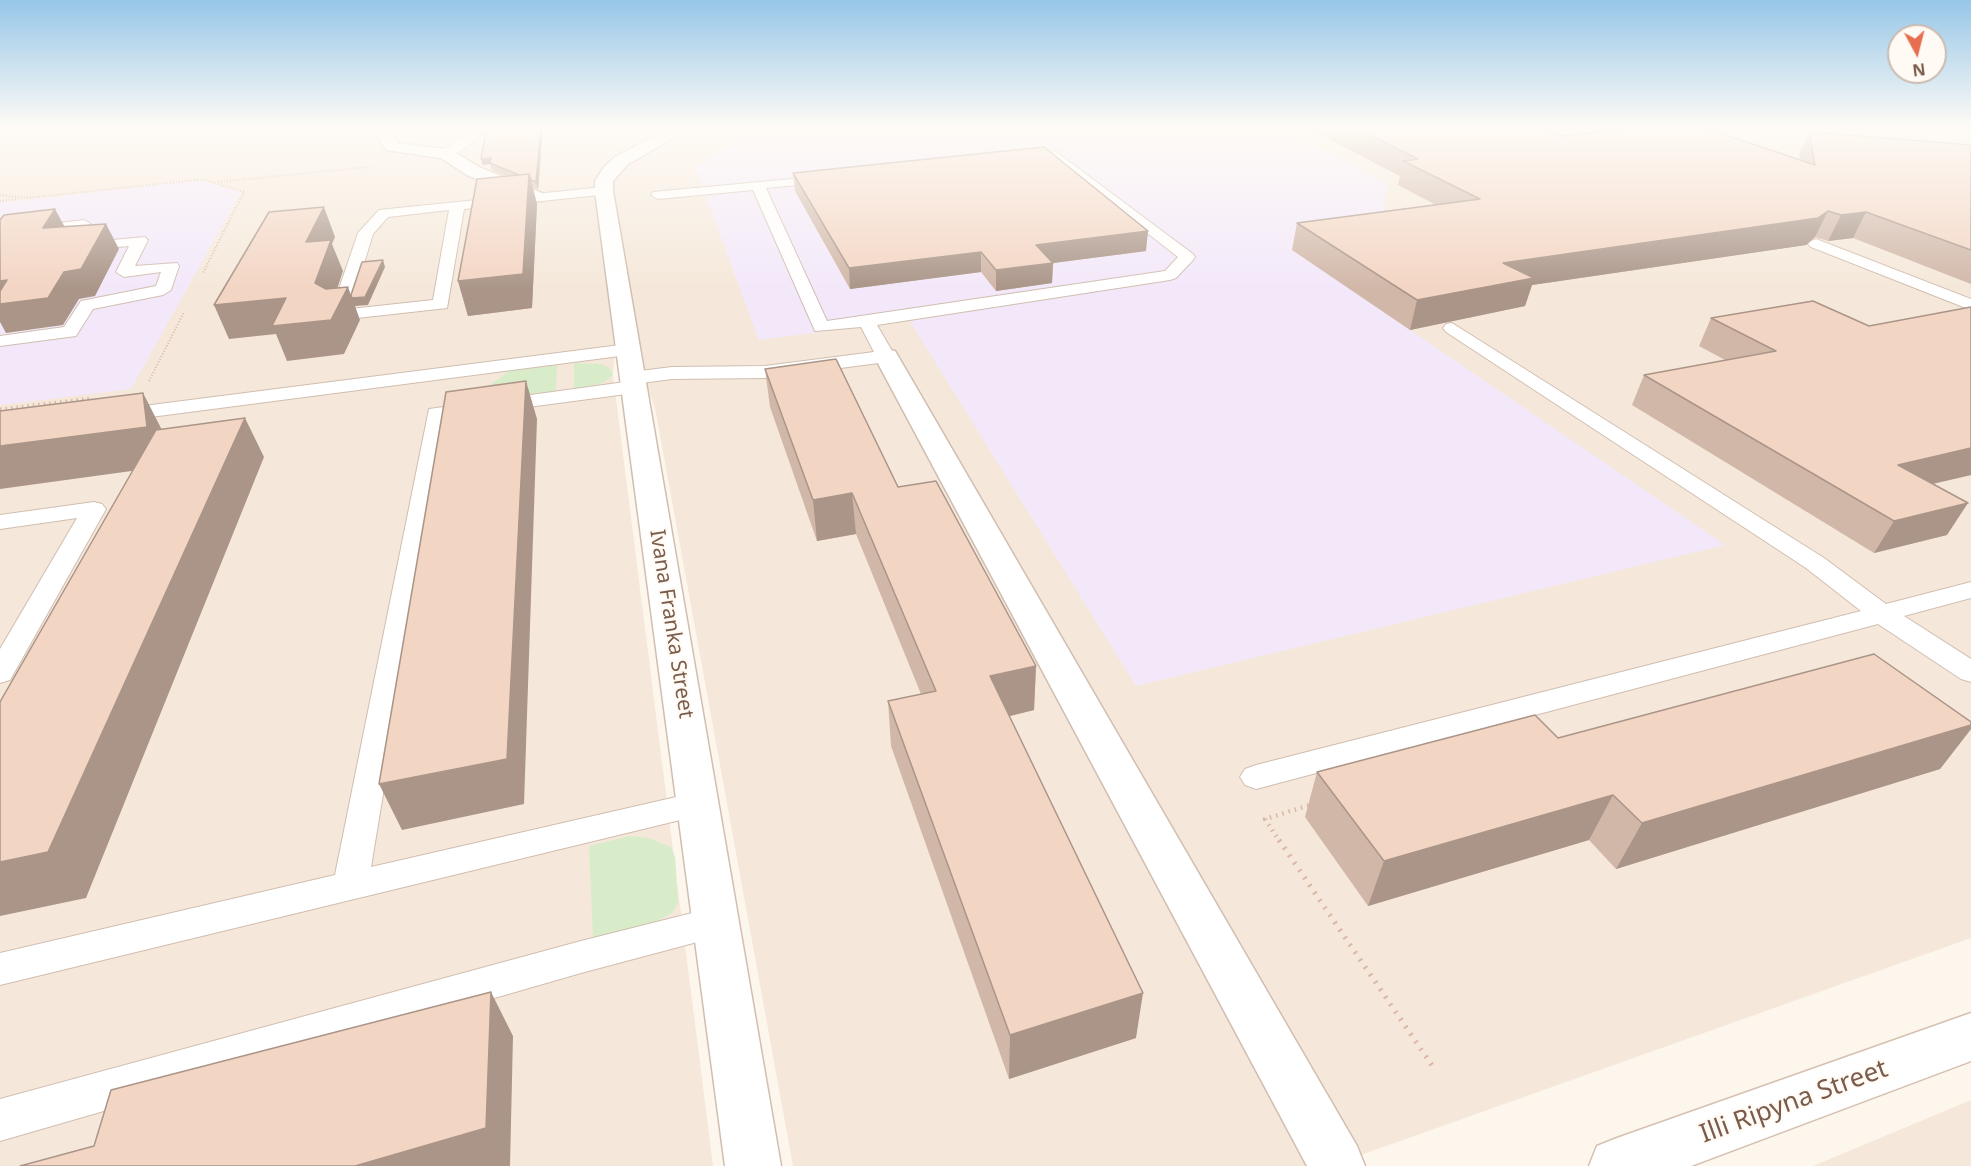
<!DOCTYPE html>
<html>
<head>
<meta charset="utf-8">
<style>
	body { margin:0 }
	#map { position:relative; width:1971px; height:1166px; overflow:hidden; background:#fdf6ec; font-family:"Noto Sans",sans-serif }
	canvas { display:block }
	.north { position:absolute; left:1887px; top:24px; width:60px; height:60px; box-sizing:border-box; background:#fffaf3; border:2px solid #cabbb1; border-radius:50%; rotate:173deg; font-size:16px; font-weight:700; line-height:24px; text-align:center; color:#7a5c4d }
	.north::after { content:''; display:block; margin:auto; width:21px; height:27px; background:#e76f51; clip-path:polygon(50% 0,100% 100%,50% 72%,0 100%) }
</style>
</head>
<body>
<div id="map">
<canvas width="1971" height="1166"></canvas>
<div class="north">N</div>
</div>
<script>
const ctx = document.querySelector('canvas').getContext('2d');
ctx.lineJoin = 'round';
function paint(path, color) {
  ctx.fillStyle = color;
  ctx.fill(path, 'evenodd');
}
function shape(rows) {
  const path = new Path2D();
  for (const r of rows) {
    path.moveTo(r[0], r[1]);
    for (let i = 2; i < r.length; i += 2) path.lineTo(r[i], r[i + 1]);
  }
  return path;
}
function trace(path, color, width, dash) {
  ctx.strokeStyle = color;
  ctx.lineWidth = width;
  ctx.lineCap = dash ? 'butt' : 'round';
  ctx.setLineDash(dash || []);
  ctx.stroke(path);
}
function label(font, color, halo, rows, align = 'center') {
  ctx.font = font + ' "Noto Sans",sans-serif';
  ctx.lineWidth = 4.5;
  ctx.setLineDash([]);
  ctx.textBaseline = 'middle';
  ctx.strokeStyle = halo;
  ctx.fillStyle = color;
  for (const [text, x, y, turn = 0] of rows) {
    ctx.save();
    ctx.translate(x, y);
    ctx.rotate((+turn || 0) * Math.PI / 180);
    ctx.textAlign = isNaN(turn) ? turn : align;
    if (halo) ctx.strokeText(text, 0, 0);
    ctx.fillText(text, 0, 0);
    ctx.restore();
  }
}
paint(shape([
	[0,126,677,126,612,162,600,172,594,182,594,192,615,352,613,375,713,1166,0,1166],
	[696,126,1971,126,1971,938,1330,1166,793,1166,655,408,635,353,609,192,615,172,626,162],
	[1971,1100,1971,1166,1813,1166]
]), '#f5e8da');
paint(shape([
	[762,126,1278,126,1387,183,1381,237,1293,250,1725,545,1136,686,909,320,759,340,695,167],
	[189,181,201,181,241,192,131,389,0,405,0,203]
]), '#f3e8fa');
paint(shape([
	[574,363,601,364,610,368,613,375,603,383,574,389],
	[557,365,556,391,466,403,509,371],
	[630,836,649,838,671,847,675,857,678,904,672,913,651,924,593,939,589,846]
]), '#d8ecc9');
const service = shape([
	[473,126,485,126,476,141,450,157,440,157,440,151,467,136,473,126],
	[1055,151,1193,254,1195,257,1193,260,1176,278,1170,280,877,325,895,356,886,362,765,378,672,379,641,383,644,387,634,393,445,418,371,867,698,792,709,795,714,804,709,813,0,985,0,953,335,875,429,409,625,382,622,378,632,372,672,367,765,366,874,352,861,327,815,331,753,190,658,199,651,195,653,192,834,175,834,181,829,182,766,188,827,321,1165,271,1178,257,1052,159,1020,163,1014,159,1020,155,1055,151],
	[604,187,609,188,609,194,464,209,447,308,339,320,330,315,358,233,379,210,604,187],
	[449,210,433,300,350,309,373,234,388,217,449,210],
	[84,220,91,224,80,243,145,237,148,240,135,266,177,263,179,266,171,290,163,295,93,309,76,336,0,346,0,336,64,327,81,301,156,286,161,272,124,277,116,272,129,246,63,252,61,249,73,230,0,240,0,230,84,220],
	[1816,239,1971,299,1971,310,1811,247,1808,244,1811,241,1816,239],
	[1452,323,1824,558,1886,604,1971,582,1971,598,1904,616,1971,659,1971,682,1961,679,1878,624,1256,789,1245,785,1240,777,1245,769,1256,765,1861,611,1806,568,1446,332,1443,328,1446,324,1452,323],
	[628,344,637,350,635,354,120,421,113,419,110,415,113,411,120,409,628,344],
	[94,502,102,504,106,509,14,673,10,680,0,683,0,649,77,518,0,529,0,515,94,502],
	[716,907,729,911,734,922,729,933,716,937,581,973,0,1141,0,1099,581,941,716,907]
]);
const minor = shape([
	[372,126,388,126,398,143,451,150,479,167,542,193,545,197,542,201,530,201,467,175,441,158,386,150,372,126],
	[886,349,895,351,898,356,1357,1146,1365,1166,1307,1166,874,356,877,351,886,349]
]);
const tertiary = shape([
	[674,126,693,126,627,165,613,181,613,191,781,1166,725,1166,595,191,595,181,604,167,615,157,674,126]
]);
const secondary = shape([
	[1971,1013,1971,1061,1691,1166,1589,1166,1597,1146,1617,1138,1971,1013]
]);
trace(service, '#d1beb0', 2);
trace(minor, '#d1beb0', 3);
trace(tertiary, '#d1beb0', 3);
trace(secondary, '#d6c0b0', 3);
trace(shape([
	[1708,131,1734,126],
	[218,182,369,167],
	[0,195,27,198,196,180,205,180,244,192,203,273],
	[0,201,18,199],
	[149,381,184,312]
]), '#d9b8a5', 2, [1, 2]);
trace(shape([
	[0,409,91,398]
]), '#d9b8a5', 3, [1.5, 4]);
trace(shape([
	[1280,842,1265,819,1313,804]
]), '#d9b8a5', 4.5, [1.5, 5]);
trace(shape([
	[1279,840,1435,1070]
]), '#d9b8a5', 5, [2, 7]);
paint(service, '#fff');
paint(minor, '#fff');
paint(tertiary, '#fff');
paint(secondary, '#fff');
paint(shape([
	[543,126,538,189,533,187,537,204,532,308,468,316,458,281,507,176,492,170,490,164,483,165,481,159],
	[1303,126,1538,126,1563,136,1800,160,1799,155,1809,132,1971,145,1971,284,1853,238,1828,241,1815,237,1806,245,1532,285,1525,306,1410,330,1292,250,1297,223,1436,205,1398,185,1400,176],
	[793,173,1146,251,1053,263,1052,283,996,291,981,272,850,289,795,191],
	[1971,307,1971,475,1933,484,1947,535,1874,553,1632,405,1644,375,1725,360,1699,346,1711,318,1869,326],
	[765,369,898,487,1036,666,1034,710,1009,716,1136,1038,1009,1079,891,746,888,701,921,694,856,534,817,541,770,407],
	[1971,722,1971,729,1940,769,1616,869,1589,840,1368,906,1305,817,1317,772,1558,738]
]), '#d1b7a8');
paint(shape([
	[541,126,543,126,538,189,536,182],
	[491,158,490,164,483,165,481,159],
	[529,174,537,204,532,308,468,316,458,281],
	[324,207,335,237,332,244,343,271,328,316,315,283,306,242],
	[55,209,68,233,43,228],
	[1828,211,1815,237,1806,245,1532,285,1525,306,1410,330,1417,300,1503,263],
	[1866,212,1853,238,1828,241,1841,215],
	[106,224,119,249,95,296,79,299,63,325,6,333,0,322,0,281],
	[1148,231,1146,251,1053,263,1052,283,996,291,996,270,1036,245],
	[981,252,981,272,850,289,849,268],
	[383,260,385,267,368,305,355,306,360,320,344,354,287,361,276,334,229,339,214,305,348,287,352,298],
	[526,381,537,419,524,804,402,830,379,784],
	[143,393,163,432,168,466,0,489,0,446],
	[245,418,264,457,86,898,0,916,0,862],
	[1971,448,1971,475,1879,496,1898,465],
	[852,493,856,534,817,541,813,500],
	[1968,503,1947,535,1874,553,1894,521],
	[1036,666,1034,710,990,721,990,676],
	[1971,725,1971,729,1940,769,1616,869,1642,823],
	[1613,795,1589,840,1368,906,1384,861],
	[491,992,513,1036,510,1166,355,1166],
	[1143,993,1136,1038,1009,1079,1010,1035]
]), '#aa9588');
const building = shape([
	[487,126,541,126,536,182,531,180,529,174,519,175,490,163,491,158,481,159,487,126],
	[1351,126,1538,126,1563,136,1647,126,1699,126,1815,165,1809,132,1971,145,1971,250,1866,212,1841,215,1828,211,1818,218,1503,263,1534,278,1417,300,1297,223,1480,199,1403,161,1418,159,1351,126],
	[1044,147,1148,231,1036,245,1053,263,996,270,981,252,849,268,793,173,1044,147],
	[529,174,523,274,458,281,477,179,529,174],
	[324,207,306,242,331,240,315,283,326,289,348,287,331,320,272,326,286,298,214,305,269,212,324,207],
	[55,209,43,228,106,224,81,269,64,272,48,298,0,304,0,291,7,280,0,281,0,220,4,215,55,209],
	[383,260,365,297,352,298,351,295,362,262,383,260],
	[1813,301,1869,326,1971,307,1971,448,1898,465,1968,503,1894,521,1644,375,1776,351,1711,318,1813,301],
	[836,359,898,487,936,481,1036,666,990,676,1143,993,1010,1035,888,701,936,691,852,493,813,500,765,369,836,359],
	[526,381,507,759,379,784,446,392,526,381],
	[143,393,147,427,0,446,0,411,143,393],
	[245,418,48,852,0,862,0,702,156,430,245,418],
	[1874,654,1971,722,1971,725,1642,823,1613,795,1384,861,1317,772,1535,715,1558,738,1874,654],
	[491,992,486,1128,355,1166,20,1166,94,1146,111,1090,491,992]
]);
paint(building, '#f3d5c3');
trace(building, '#aa9588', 1.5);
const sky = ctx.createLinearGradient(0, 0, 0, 289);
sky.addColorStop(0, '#97c7e8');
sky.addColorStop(0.44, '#fefbf6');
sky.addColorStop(1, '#fefbf600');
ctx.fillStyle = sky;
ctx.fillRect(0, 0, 1971, 289);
label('21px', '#7a5c4d', '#fffaf3', [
	["Ivana Franka Street",671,624,81]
]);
label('26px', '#7a5c4d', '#fffaf3', [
	["Illi Ripyna Street",1794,1102,-20]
]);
</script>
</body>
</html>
